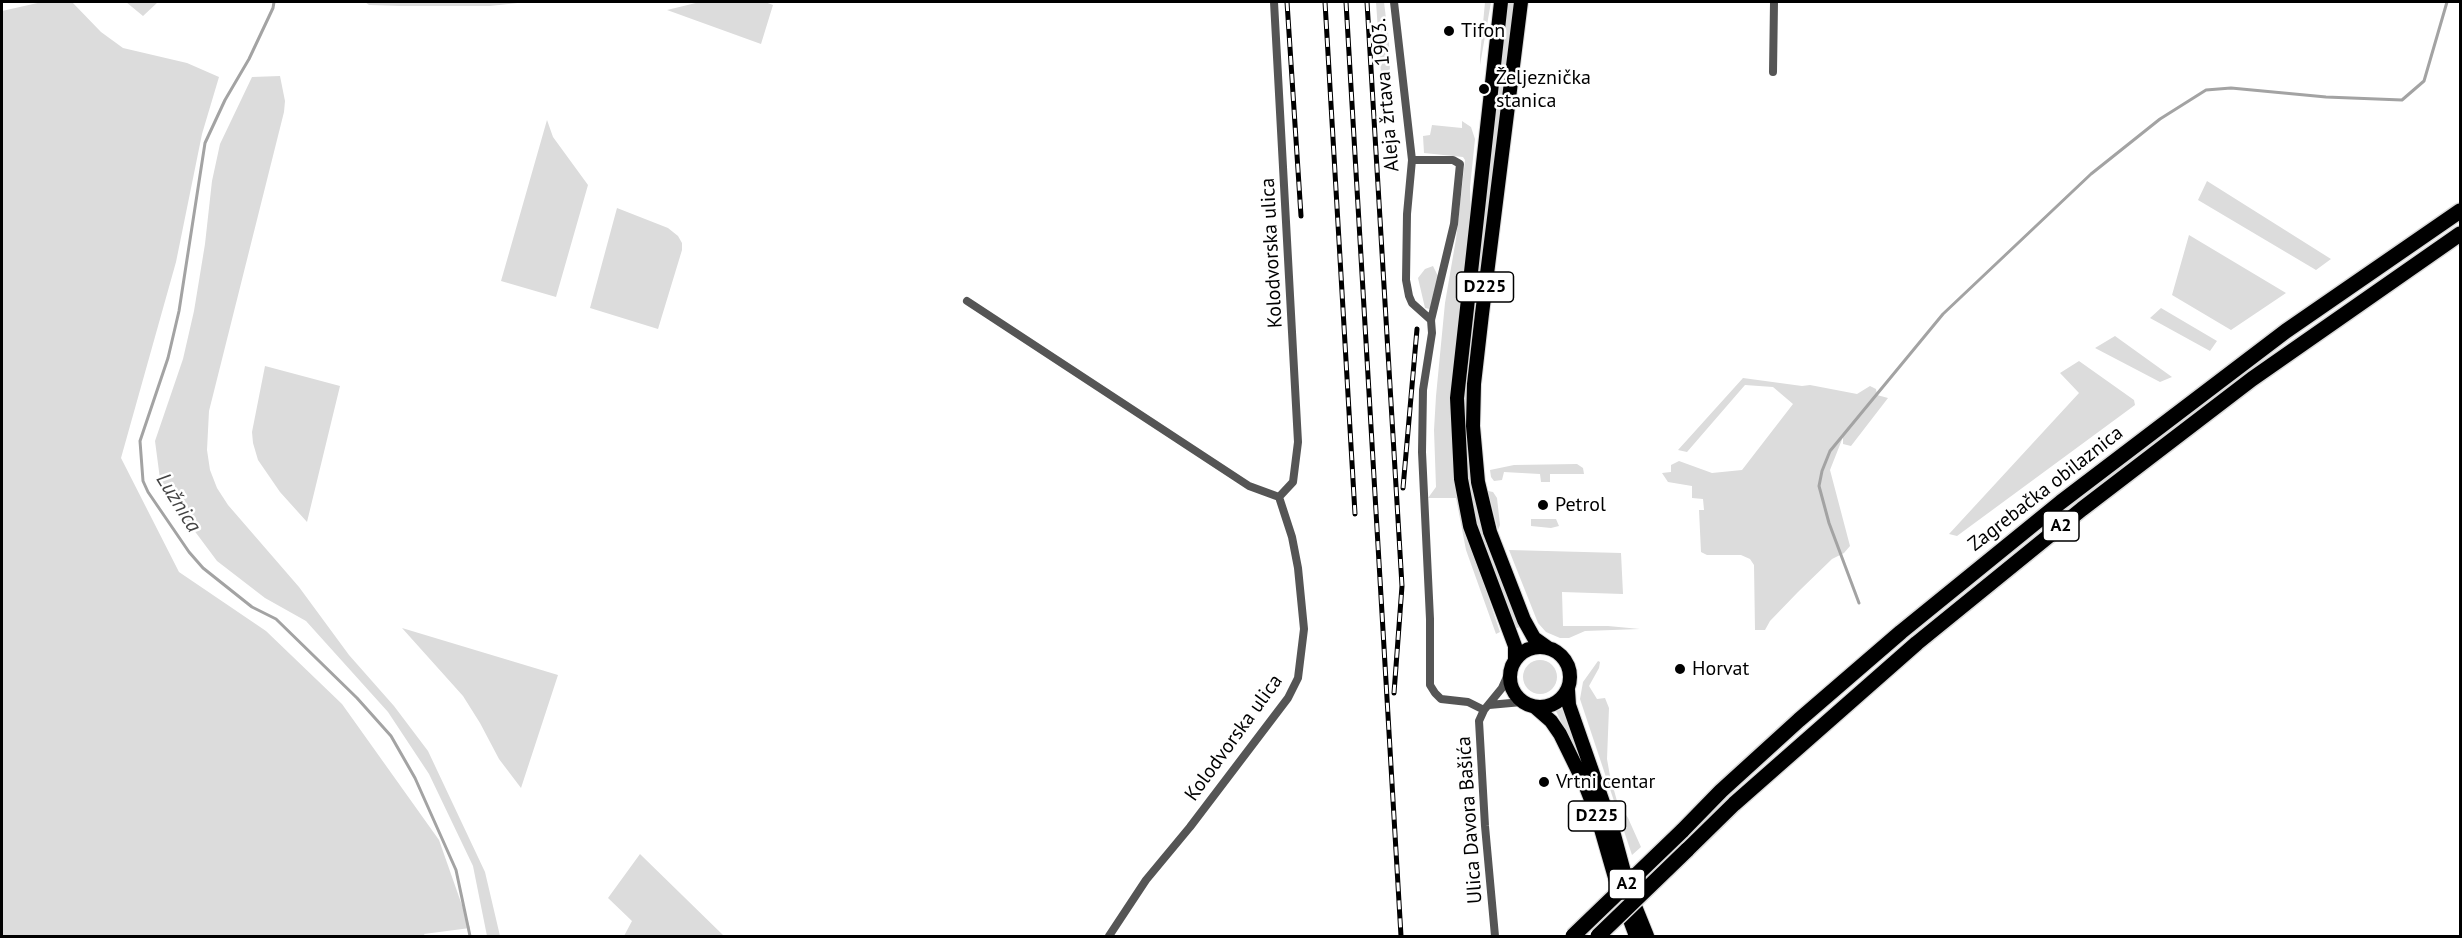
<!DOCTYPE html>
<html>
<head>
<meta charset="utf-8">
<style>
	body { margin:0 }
	#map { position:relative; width:2462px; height:938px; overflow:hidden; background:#fff; font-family:"PT Sans",sans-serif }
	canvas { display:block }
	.frame { position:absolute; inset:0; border:3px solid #000; pointer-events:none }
</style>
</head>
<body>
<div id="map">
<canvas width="2462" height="938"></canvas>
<div class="frame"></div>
</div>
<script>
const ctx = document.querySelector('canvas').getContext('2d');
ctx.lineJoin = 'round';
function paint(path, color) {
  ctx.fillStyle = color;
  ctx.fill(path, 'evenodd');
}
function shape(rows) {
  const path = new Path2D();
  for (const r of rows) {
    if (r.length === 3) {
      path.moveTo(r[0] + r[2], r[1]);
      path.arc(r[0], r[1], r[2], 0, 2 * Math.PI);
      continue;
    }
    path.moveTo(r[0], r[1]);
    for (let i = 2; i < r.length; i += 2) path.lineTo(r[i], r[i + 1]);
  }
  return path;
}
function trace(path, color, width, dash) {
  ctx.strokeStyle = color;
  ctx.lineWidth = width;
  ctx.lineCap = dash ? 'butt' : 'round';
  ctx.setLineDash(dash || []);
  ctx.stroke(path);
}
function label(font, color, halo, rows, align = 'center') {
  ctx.font = font + ' "PT Sans",sans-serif';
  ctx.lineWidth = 5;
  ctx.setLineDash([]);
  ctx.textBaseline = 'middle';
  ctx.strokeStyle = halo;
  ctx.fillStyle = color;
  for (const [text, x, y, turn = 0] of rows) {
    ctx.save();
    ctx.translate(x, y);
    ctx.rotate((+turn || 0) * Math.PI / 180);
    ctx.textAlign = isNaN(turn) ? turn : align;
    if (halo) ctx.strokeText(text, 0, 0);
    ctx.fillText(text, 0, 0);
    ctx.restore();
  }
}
paint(shape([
	[42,2,72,2,101,32,123,48,187,63,219,77,202,134,176,262,121,458,179,572,266,631,342,704,439,840,470,928,424,934,425,936,2,936,2,11],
	[126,2,158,2,143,16],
	[365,2,527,2,490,6,400,6,369,5],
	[700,2,765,2,773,5,761,44,667,10],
	[1376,2,1384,2,1389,43,1391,103,1383,103],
	[1485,2,1491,2,1480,65,1480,56],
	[1508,2,1514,2,1513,9,1474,319,1466,410,1468,460,1480,519,1491,557,1520,627,1514,629,1475,520,1467,482,1462,412],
	[280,76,285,101,284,112,209,411,207,450,210,470,217,488,228,505,299,587,349,655,394,706,428,751,485,872,500,936,487,936,473,866,429,774,388,712,306,621,265,598,217,561,164,490,160,479,155,441,183,359,194,311,205,244,212,181,220,144,252,77],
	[547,120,553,137,588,185,556,297,501,281],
	[1462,121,1471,127,1475,139,1470,187,1471,218,1458,323,1451,421,1455,480,1462,519,1500,632,1496,634,1466,550,1456,498,1428,498,1436,487,1434,430,1436,396,1445,303,1456,239,1465,160,1463,157,1424,153,1423,136,1430,135,1432,125,1462,128],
	[2207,181,2331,259,2316,270,2198,200],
	[617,208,668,228,678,236,682,243,682,250,658,329,590,308],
	[2189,235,2286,293,2231,330,2172,295],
	[1433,266,1438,276,1430,309,1425,308,1418,278,1425,269],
	[2161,308,2217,341,2210,351,2150,318],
	[2115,336,2172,377,2160,382,2095,348],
	[2079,361,2134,400,2135,405,1957,536,1949,534,2079,393,2060,373],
	[265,366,340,386,307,522,280,492,258,460,253,443,252,432],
	[1743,378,1802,386,1810,385,1857,394,1870,386,1876,389,1877,395,1888,398,1851,446,1843,444,1843,437,1830,470,1850,546,1844,553,1832,559,1798,592,1770,621,1765,630,1755,630,1754,565,1750,559,1741,555,1707,555,1701,552,1699,510,1704,510,1703,499,1692,498,1692,486,1668,482,1662,473,1671,472,1671,465,1679,461,1712,473,1742,470,1793,404,1773,387,1745,385,1687,452,1678,450],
	[1577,464,1583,468,1584,474,1550,474,1550,482,1541,482,1540,474,1504,472,1502,480,1494,481,1491,477,1490,470,1514,465],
	[1488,491,1493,492,1497,498,1500,525,1498,530],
	[1531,519,1556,519,1559,526,1551,528,1531,526],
	[1509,550,1621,553,1623,594,1562,592,1563,626,1608,626,1640,629,1585,631,1569,638,1560,638,1546,632,1538,623],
	[402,628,558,675,521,788,499,759,480,723,463,696],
	[1540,677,17],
	[1598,661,1600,662,1599,668,1589,686,1597,699,1605,698,1609,708,1607,759,1610,776,1617,801,1628,818,1641,847,1632,855,1580,699,1583,682],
	[1562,709,1577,750,1575,751,1556,711],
	[640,854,724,936,624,936,632,921,608,898]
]), '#dcdcdc');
trace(shape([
	[274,2,273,8,249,59,225,100,205,143,179,311,168,358,140,441,143,481,148,492,189,552,203,568,252,607,276,619,357,698,391,736,415,778,456,870,470,936],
	[1859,603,1829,523,1819,486,1822,471,1830,451,1943,314,2091,174,2160,119,2206,90,2231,88,2326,97,2402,100,2424,81,2447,2]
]), '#a3a3a3', 3);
const primary = shape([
	[1501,2,1457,398,1461,479,1470,526,1515,646,1515,660],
	[1521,2,1482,314,1474,384,1473,426,1478,482,1490,532,1524,620,1534,638,1548,648],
	[1540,677,30],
	[1568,690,1569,705,1613,831,1630,894,1647,936],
	[1535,707,1551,721,1560,734,1586,787,1597,815,1618,888,1636,936]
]);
const motorway = shape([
	[1682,831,1721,791,1799,720,1901,632,2061,502,2286,331,2460,211],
	[1687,850,1734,804,1917,643,2082,509,2252,379,2460,234]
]);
trace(primary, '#dbdbdb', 16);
trace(motorway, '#dbdbdb', 18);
trace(shape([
	[1394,2,1412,160,1407,214,1406,280,1409,296,1412,303,1431,320],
	[1773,72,1774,2],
	[1412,160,1453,160,1460,164,1454,224,1431,320,1432,333,1423,390,1422,452,1430,619,1430,685,1435,693,1441,699,1468,702,1484,710],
	[967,301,1249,486,1279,497],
	[1489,705,1522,702],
	[1109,936,1146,880,1190,827,1288,698,1298,678,1304,629,1298,568,1292,537,1279,497,1293,482,1298,442,1274,2],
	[1495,936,1485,826,1479,721,1484,710,1502,688,1511,668]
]), '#555', 8);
trace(primary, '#000', 14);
trace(motorway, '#000', 15);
const rail = shape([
	[1287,2,1301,216],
	[1325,2,1355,514],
	[1346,2,1401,936],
	[1367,2,1402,586,1394,693],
	[1403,488,1417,329]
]);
trace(rail, '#000', 5);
trace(rail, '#fff', 3, [9]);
const motorwayBridge = shape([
	[1573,936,1682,831],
	[1598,936,1687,850]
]);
trace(motorwayBridge, '#dbdbdb', 18, []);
trace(motorwayBridge, '#000', 15);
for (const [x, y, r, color] of [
	[1449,31,6,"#000"],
	[1484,89,6,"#000"],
	[1543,505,6,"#000"],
	[1680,669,6,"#000"],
	[1544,782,6,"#000"]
]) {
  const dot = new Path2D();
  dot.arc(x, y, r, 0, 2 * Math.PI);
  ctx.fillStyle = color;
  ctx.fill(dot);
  trace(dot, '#fff', 2);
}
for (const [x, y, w] of [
	[1485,287,57],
	[2061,526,36],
	[1597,816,57],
	[1627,884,36]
]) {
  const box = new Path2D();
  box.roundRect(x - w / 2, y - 15, w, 30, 4.5);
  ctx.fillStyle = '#fff';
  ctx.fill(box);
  trace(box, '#000', 1.5);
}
label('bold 18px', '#000', null, [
	["D225",1485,287],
	["A2",2061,526],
	["D225",1597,816],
	["A2",1627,884]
]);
label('20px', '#000', '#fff', [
	["Tifon",1461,31],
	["Željeznička",1496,78],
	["stanica",1496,101],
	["Petrol",1555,505],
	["Horvat",1692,669],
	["Vrtni centar",1556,782]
], 'left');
label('20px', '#000', '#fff', [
	["Aleja žrtava 1903.",1386,95,-95],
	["Kolodvorska ulica",1272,253,-93],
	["Zagrebačka obilaznica",2046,489,-38],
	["Kolodvorska ulica",1234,738,-54],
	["Ulica Davora Bašića",1470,820,-94]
]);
label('italic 21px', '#444', '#fff', [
	["Lužnica",178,503,58]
]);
</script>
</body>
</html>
